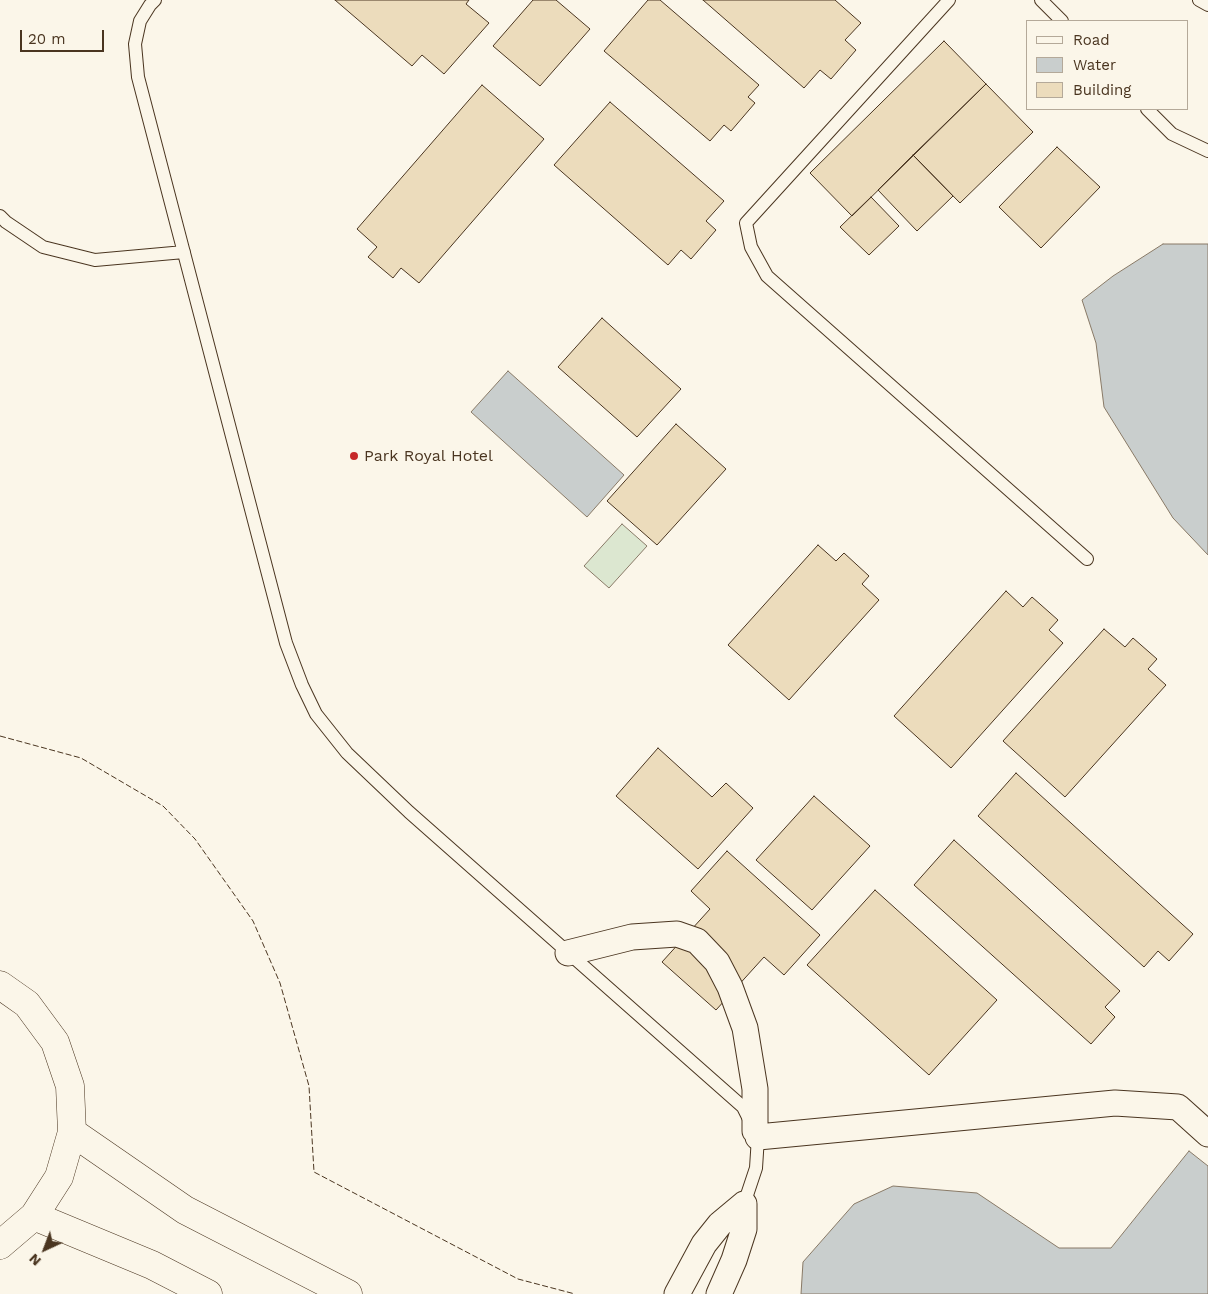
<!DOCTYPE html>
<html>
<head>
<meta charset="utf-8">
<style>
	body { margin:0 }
	#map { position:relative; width:1208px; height:1294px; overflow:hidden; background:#fbf6e9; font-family:"Work Sans",sans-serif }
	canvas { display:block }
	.legend { position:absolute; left:1026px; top:20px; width:162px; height:90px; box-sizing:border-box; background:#fbf6e9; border:1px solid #b4a999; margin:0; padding:6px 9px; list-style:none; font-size:15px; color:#4a3520 }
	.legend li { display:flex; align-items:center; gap:10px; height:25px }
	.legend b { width:25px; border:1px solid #b4a999 }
	.north { position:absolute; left:20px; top:1224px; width:50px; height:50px; -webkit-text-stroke:4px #fbf6e9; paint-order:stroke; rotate:223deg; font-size:14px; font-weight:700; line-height:20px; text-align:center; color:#4a3520 }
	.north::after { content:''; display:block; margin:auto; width:18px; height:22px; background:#4a3520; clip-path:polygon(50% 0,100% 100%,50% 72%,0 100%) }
	.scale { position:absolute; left:20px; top:30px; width:84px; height:22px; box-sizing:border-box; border:2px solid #4a3520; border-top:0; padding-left:6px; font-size:15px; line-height:18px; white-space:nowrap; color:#4a3520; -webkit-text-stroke:4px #fbf6e9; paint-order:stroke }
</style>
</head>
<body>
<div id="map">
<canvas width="1208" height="1294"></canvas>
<ul class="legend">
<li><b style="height:6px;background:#fbf6e9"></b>Road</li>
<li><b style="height:14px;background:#c9cecd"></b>Water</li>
<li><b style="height:14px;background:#ecdcbc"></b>Building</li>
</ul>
<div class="north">N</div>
<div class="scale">20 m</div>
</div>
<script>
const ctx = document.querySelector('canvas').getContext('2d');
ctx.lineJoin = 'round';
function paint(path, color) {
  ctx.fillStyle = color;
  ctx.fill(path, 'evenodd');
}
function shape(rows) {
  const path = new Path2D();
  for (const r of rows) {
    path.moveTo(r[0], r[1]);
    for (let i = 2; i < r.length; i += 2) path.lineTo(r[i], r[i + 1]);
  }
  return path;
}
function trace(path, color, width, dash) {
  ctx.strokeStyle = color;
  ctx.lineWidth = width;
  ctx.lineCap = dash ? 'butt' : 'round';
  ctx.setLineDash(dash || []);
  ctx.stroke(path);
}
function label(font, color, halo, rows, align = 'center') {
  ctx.font = font + ' "Work Sans",sans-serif';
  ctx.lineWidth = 4;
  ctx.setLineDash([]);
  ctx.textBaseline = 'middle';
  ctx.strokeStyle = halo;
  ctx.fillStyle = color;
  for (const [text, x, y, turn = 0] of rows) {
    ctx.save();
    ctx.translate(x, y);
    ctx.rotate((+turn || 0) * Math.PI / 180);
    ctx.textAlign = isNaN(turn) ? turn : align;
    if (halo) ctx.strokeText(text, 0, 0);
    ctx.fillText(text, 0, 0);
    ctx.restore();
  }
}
const green = shape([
	[622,524,647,546,609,588,584,566,622,524]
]);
paint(green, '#dce7d0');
trace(green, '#887966', 1);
const water = shape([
	[1163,244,1208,244,1208,555,1173,518,1104,407,1096,343,1082,300,1113,276,1163,244],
	[508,371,624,475,587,517,471,412,508,371],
	[1189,1151,1208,1166,1208,1294,801,1294,803,1262,854,1204,893,1186,977,1193,1059,1248,1111,1248,1189,1151]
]);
paint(water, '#c9cecd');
trace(water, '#887966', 1);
const building = shape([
	[335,0,469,0,466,4,489,23,444,74,422,55,412,66,335,0],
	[533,0,556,0,590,29,540,86,493,46,533,0],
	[648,0,660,0,759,85,748,97,755,103,731,131,724,125,710,141,604,51,648,0],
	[703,0,835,0,861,23,845,40,856,50,831,79,820,70,804,88,703,0],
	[944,41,986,84,852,216,810,173,944,41],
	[986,84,1033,132,960,203,913,155,986,84],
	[482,85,544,139,419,283,401,268,393,278,368,257,377,247,357,229,482,85],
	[610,102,724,201,706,221,716,230,691,259,681,250,668,265,554,165,610,102],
	[1057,147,1100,187,1041,248,999,207,1057,147],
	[913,155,953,196,917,231,878,190,913,155],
	[871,197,899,226,869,255,840,227,871,197],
	[602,318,681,389,637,437,558,367,602,318],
	[676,424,726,469,657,545,607,501,676,424],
	[818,545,836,561,844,553,869,576,862,584,879,600,789,700,728,645,818,545],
	[1006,591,1023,607,1032,597,1058,620,1049,630,1063,643,951,768,894,716,1006,591],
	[1104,629,1125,647,1133,638,1157,659,1148,669,1166,685,1065,797,1003,741,1104,629],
	[658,748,712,797,726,783,753,808,698,869,616,796,658,748],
	[1016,773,1193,934,1169,961,1158,951,1144,967,978,816,1016,773],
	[814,796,870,846,812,910,756,860,814,796],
	[954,840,1120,991,1105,1007,1115,1017,1091,1044,914,885,954,840],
	[727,851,820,935,784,975,764,957,716,1010,662,962,710,909,691,891,727,851],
	[875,890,997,1000,929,1075,807,965,875,890]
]);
paint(building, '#ecdcbc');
trace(building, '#4a3520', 1);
const lane = shape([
	[155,0,150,5,140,21,135,44,138,77,286,643,302,685,316,714,347,753,409,812,743,1107,758,1137,756,1168,744,1204],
	[949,0,746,223,751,247,767,276,1087,559],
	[1041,0,1062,21],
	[1199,0,1208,5],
	[1147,109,1172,134,1208,151],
	[0,216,6,222,43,247,95,260,184,252]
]);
const street = shape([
	[568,953,632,937,677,934,697,941,717,962,730,987,745,1028,755,1089,755,1131],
	[758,1137,1115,1103,1178,1107,1208,1134],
	[677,1294,704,1244,720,1224,744,1204],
	[719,1294,734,1260,744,1229,744,1204]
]);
const secondary = shape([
	[0,985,27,1004,55,1042,70,1086,72,1132,59,1177,34,1216,0,1245],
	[72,1132,185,1210,348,1294],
	[34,1216,152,1265,208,1294]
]);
trace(lane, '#4a3520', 14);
trace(street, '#4a3520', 27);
trace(secondary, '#4a3520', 29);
trace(lane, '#fbf6e9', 12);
trace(street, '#fbf6e9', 25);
trace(secondary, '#fbf6e9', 28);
trace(shape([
	[0,736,81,758,163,806,195,839,253,921,280,983,309,1086,314,1172,518,1279,575,1294]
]), '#4a3520', 1, [6, 2.5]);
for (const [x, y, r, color] of [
	[354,456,5,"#c62828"]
]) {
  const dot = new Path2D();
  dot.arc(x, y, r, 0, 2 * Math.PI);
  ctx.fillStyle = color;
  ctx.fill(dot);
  trace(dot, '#fbf6e9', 2);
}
label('16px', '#4a3520', '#fbf6e9', [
	["Park Royal Hotel",364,456]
], 'left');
</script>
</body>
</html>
